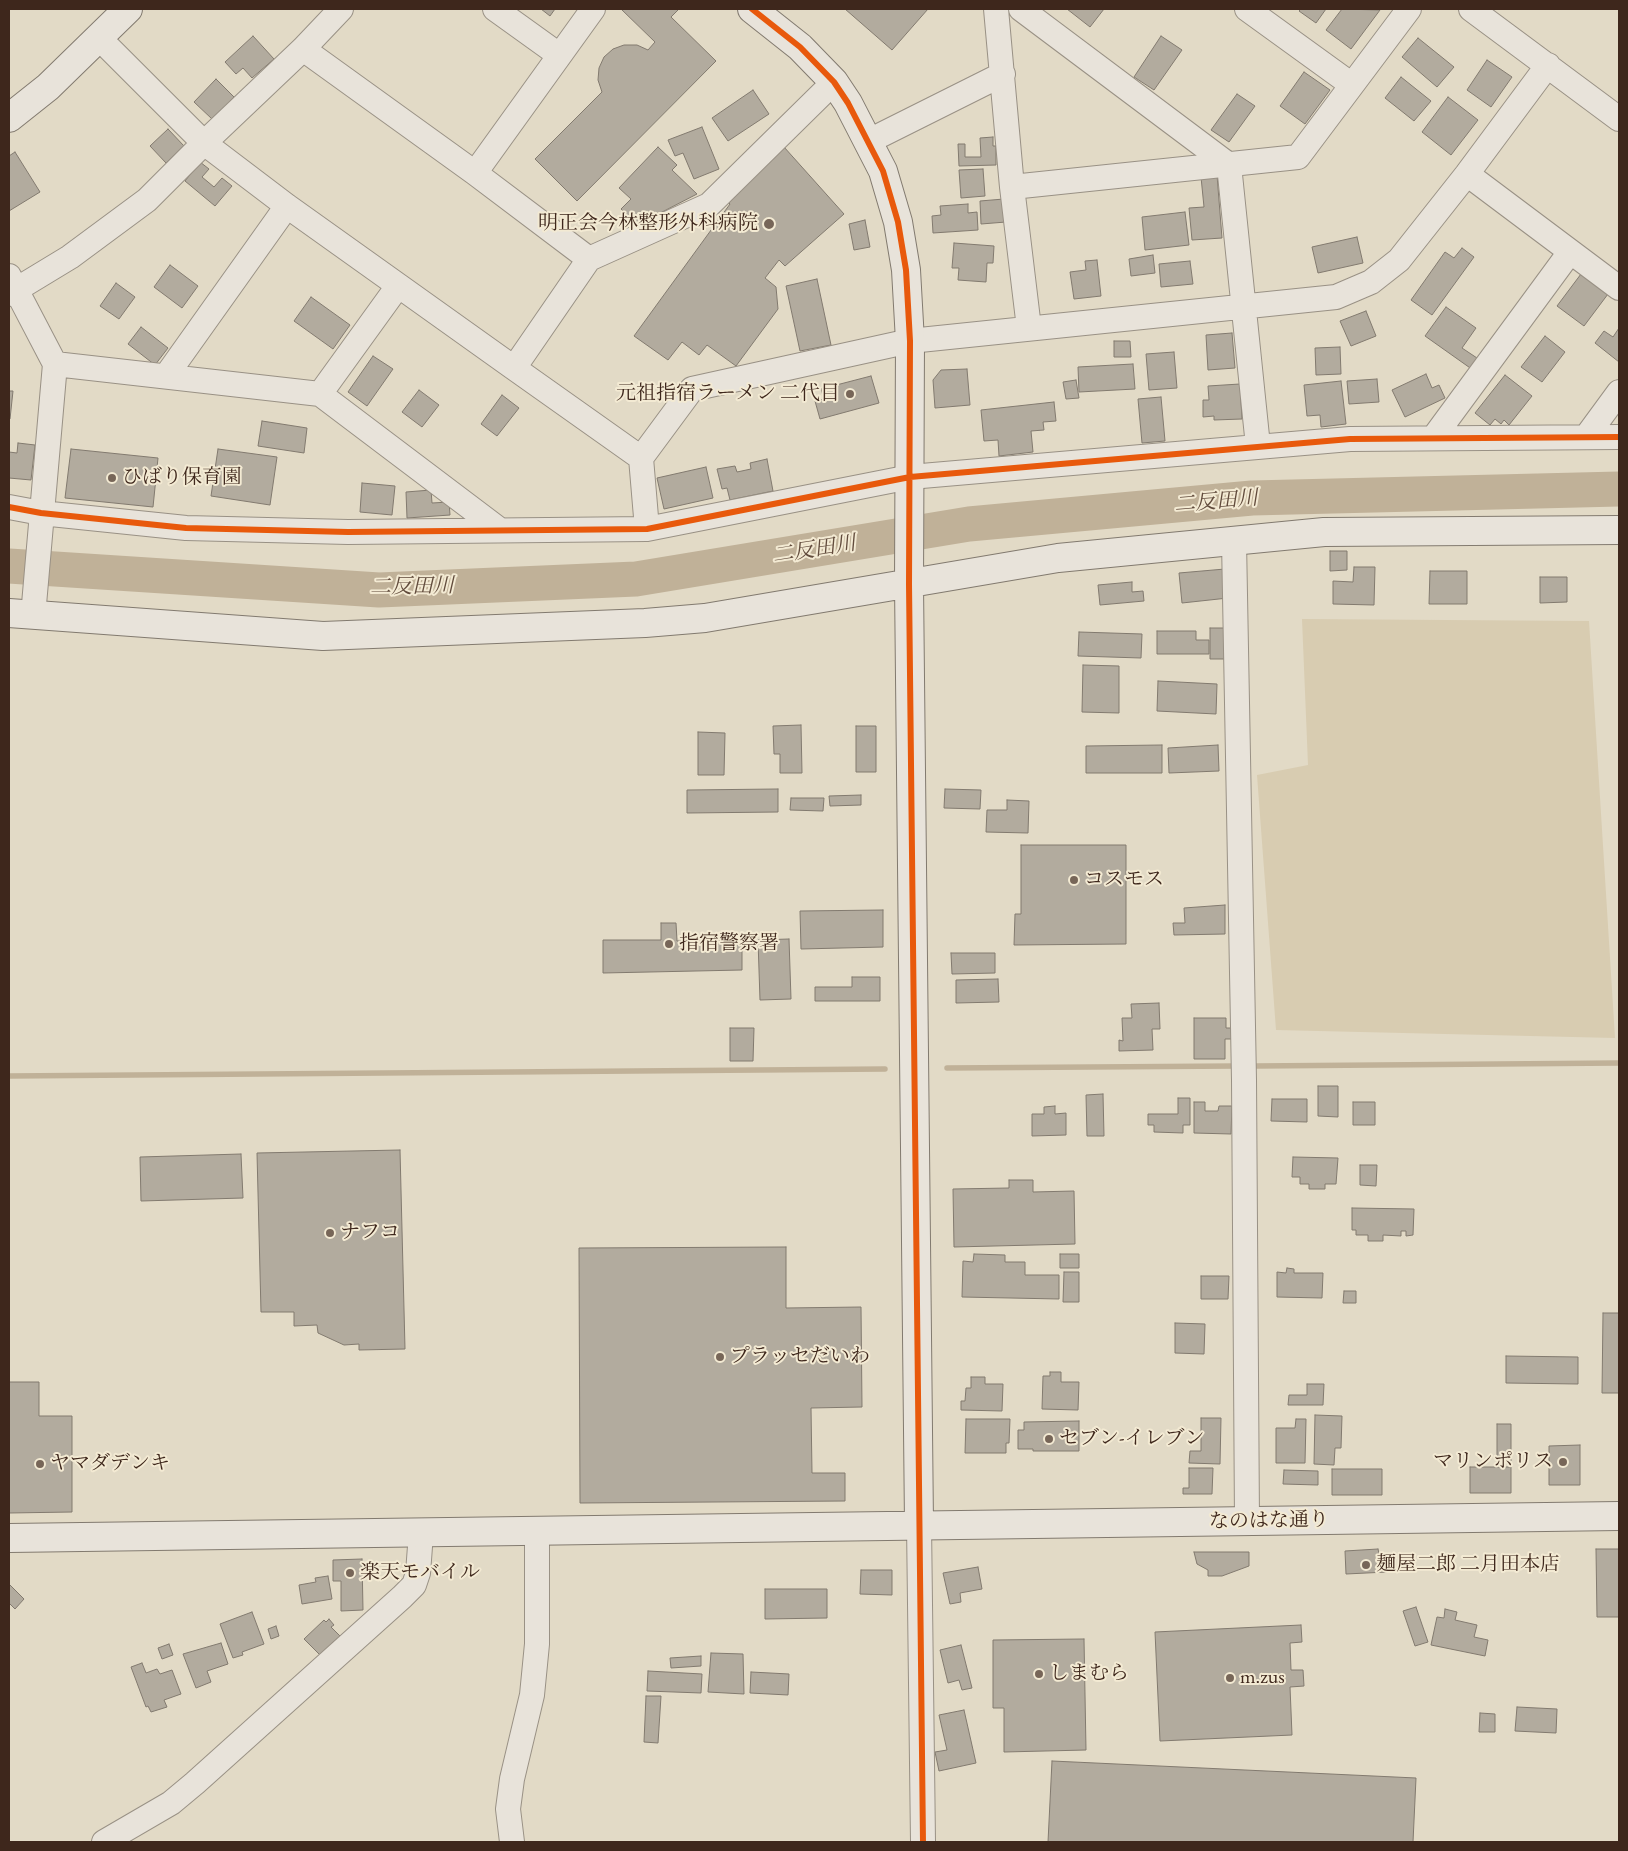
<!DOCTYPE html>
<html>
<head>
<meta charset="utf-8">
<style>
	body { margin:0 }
	#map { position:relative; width:1628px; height:1851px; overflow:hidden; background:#e2dac6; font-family:"EB Garamond",serif }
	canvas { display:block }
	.frame { position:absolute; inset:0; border:10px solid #3e271c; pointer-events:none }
</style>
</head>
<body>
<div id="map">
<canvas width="1628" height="1851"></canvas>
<div class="frame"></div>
</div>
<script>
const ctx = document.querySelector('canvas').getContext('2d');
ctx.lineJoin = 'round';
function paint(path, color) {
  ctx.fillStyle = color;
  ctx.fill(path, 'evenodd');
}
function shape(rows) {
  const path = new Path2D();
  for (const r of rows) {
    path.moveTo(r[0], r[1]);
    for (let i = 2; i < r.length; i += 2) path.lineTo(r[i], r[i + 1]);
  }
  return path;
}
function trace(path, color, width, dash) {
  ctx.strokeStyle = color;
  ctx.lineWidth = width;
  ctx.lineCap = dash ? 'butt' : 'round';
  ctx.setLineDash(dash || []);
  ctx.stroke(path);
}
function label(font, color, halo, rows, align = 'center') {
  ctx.font = font + ' "EB Garamond","Noto Serif JP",serif';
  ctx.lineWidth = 4;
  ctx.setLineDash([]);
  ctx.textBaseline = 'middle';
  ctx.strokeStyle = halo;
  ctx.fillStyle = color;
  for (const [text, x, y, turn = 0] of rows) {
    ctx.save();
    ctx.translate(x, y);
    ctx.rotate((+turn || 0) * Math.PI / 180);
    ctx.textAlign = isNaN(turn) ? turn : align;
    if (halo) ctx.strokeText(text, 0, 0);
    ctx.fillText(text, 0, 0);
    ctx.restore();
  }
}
paint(shape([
	[1302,619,1589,621,1615,1038,1276,1030,1257,775,1308,765]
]), '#d8ccb1');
trace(shape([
	[1256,1066,1619,1063],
	[947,1068,1236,1066],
	[9,1076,885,1069]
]), '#c0b198', 5.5);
trace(shape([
	[9,566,379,590,636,579,969,524,1252,498,1619,489]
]), '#c0b198', 35);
const building = shape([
	[541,9,555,9,550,16,541,9],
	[621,9,679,9,671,17,716,61,577,201,535,159,602,92,598,80,599,68,604,57,613,49,624,45,637,45,648,50,655,42,621,9],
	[845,9,928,9,892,50,845,9],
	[1067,9,1104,9,1090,27,1067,9],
	[1301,9,1326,9,1316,23,1299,11,1301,9],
	[1342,9,1380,10,1351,49,1326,30,1342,9],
	[253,36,274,59,252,78,243,68,236,74,225,62,253,36],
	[1161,36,1182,50,1154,90,1134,77,1161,36],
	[1418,38,1454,67,1437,87,1402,57,1418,38],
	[1487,60,1512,77,1491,107,1467,90,1487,60],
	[1304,72,1330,90,1305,124,1280,106,1304,72],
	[1401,77,1431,101,1414,121,1385,98,1401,77],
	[216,79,234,97,212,119,194,102,216,79],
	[753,90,769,114,728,141,712,118,753,90],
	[1237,94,1255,106,1229,142,1211,130,1237,94],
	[1448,97,1478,120,1451,155,1422,132,1448,97],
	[702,127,719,169,694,179,683,153,675,156,668,140,702,127],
	[168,129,184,146,166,163,150,146,168,129],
	[993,137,993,146,996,146,996,165,959,166,958,144,965,144,965,157,981,157,980,138,993,137],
	[658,147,677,165,672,170,697,194,637,225,621,209,631,199,619,188,658,147],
	[784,147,844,214,785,266,779,260,765,278,776,287,778,309,736,366,707,345,699,355,682,342,668,360,634,336,730,204,725,199,784,147],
	[15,152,40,192,9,211,9,156,15,152],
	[200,162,209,169,202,177,214,187,222,178,232,186,215,206,185,181,200,162],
	[983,169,985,196,961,198,959,170,983,169],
	[1217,175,1222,238,1192,240,1189,208,1204,207,1201,177,1217,175],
	[1004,199,1006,222,981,224,980,201,1004,199],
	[968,204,968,213,977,212,978,230,933,233,932,216,941,215,940,206,968,204],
	[1185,212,1189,245,1145,250,1142,217,1185,212],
	[865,220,870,247,854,250,849,224,865,220],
	[1357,237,1363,263,1318,273,1312,247,1357,237],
	[954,243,994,246,993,263,987,263,986,282,958,280,959,268,952,268,954,243],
	[1462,248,1474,257,1432,315,1411,300,1445,252,1454,258,1462,248],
	[1153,255,1155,273,1131,276,1129,259,1153,255],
	[1097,260,1101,296,1074,299,1070,272,1086,270,1085,261,1097,260],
	[1190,261,1193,284,1161,287,1159,264,1190,261],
	[170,265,198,286,182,308,154,287,170,265],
	[1581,274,1608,294,1584,326,1557,306,1581,274],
	[817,279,831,345,800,351,786,286,817,279],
	[116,283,135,297,119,319,100,306,116,283],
	[311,297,350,325,333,349,294,321,311,297],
	[1446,307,1476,328,1462,348,1480,360,1473,370,1425,336,1446,307],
	[1366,311,1376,336,1351,346,1340,321,1366,311],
	[141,327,168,348,155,365,128,344,141,327],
	[1619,328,1619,362,1595,343,1604,331,1613,337,1619,328],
	[1232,333,1235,368,1208,370,1206,335,1232,333],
	[1545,336,1565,352,1542,382,1521,367,1545,336],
	[1114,341,1130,341,1131,357,1114,357,1114,341],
	[1340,347,1341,374,1316,375,1315,348,1340,347],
	[1174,352,1177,388,1149,390,1146,354,1174,352],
	[373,356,393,369,367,406,348,392,373,356],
	[1133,364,1135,389,1079,392,1078,367,1133,364],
	[967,369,970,405,935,408,933,380,941,370,967,369],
	[1426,374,1432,388,1439,385,1445,398,1405,417,1392,390,1426,374],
	[1505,375,1532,396,1509,425,1504,420,1501,424,1495,419,1490,425,1475,413,1505,375],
	[871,376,879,403,820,419,815,401,824,399,821,389,871,376],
	[1377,379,1379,402,1349,404,1347,381,1377,379],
	[1076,380,1079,398,1066,399,1063,382,1076,380],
	[1341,381,1346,424,1321,427,1320,415,1307,416,1304,385,1341,381],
	[1240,384,1242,419,1214,420,1214,416,1203,417,1203,400,1209,400,1208,386,1240,384],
	[419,390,439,405,422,427,402,412,419,390],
	[9,391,13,391,10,419,9,419,9,391],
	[502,395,519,408,497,436,481,424,502,395],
	[1161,397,1165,441,1142,443,1138,399,1161,397],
	[1054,402,1056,421,1043,422,1044,430,1031,431,1033,452,999,456,998,440,984,441,981,410,1054,402],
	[262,421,307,428,304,453,258,446,262,421],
	[18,443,35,445,31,480,9,478,9,452,17,453,18,443],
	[71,449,158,458,153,507,65,498,71,449],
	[218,449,277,457,270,505,211,496,218,449],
	[767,459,773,491,730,500,727,488,722,489,717,469,735,466,737,472,751,469,750,463,767,459],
	[706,467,713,498,664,509,657,478,706,467],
	[362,483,395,486,392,515,360,512,362,483],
	[431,490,432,503,449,502,450,515,407,518,406,492,431,490],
	[1330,551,1347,551,1347,570,1330,571,1330,551],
	[1354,567,1375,567,1374,605,1333,604,1333,581,1353,582,1354,567],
	[1225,569,1228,598,1182,603,1179,573,1225,569],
	[1430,571,1467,571,1467,604,1429,604,1430,571],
	[1540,577,1567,577,1567,602,1540,603,1540,577],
	[1132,582,1132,592,1143,591,1144,601,1100,605,1098,585,1132,582],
	[1210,628,1230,628,1230,659,1210,659,1210,628],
	[1157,631,1196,631,1196,640,1209,640,1209,654,1157,654,1157,631],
	[1079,632,1142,634,1141,658,1078,656,1079,632],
	[1083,665,1119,666,1119,713,1082,712,1083,665],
	[1158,681,1217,684,1216,714,1157,711,1158,681],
	[801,725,802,773,780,773,780,754,774,754,773,726,801,725],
	[856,726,876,726,876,772,856,772,856,726],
	[698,732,725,733,724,775,698,775,698,732],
	[1162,745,1162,773,1086,773,1086,746,1162,745],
	[1218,745,1219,771,1169,773,1168,748,1218,745],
	[778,789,778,812,687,813,687,790,778,789],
	[945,789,981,790,980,809,944,808,945,789],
	[861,795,861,805,830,806,829,796,861,795],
	[791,798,824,798,823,811,790,810,791,798],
	[1007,800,1029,801,1028,833,986,832,987,810,1007,810,1007,800],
	[1021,845,1126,845,1126,944,1014,945,1015,914,1021,914,1021,845],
	[1225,905,1225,934,1174,935,1173,923,1185,923,1184,908,1225,905],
	[883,910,883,947,801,949,800,911,883,910],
	[661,923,676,923,677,941,742,940,742,970,603,973,603,940,661,940,661,923],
	[789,939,791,999,760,1000,758,940,789,939],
	[951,953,995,953,995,973,952,974,951,953],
	[852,977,880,977,880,1001,815,1001,815,987,852,987,852,977],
	[998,979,999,1002,956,1003,956,980,998,979],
	[1159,1003,1160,1029,1152,1029,1153,1050,1119,1051,1119,1040,1123,1041,1122,1018,1132,1018,1131,1004,1159,1003],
	[1194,1018,1226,1018,1226,1028,1231,1028,1232,1039,1225,1039,1225,1059,1194,1059,1194,1018],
	[730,1028,754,1028,753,1061,730,1061,730,1028],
	[1318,1086,1338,1086,1338,1117,1318,1116,1318,1086],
	[1103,1094,1104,1136,1087,1136,1086,1095,1103,1094],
	[1178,1098,1190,1098,1190,1125,1183,1125,1183,1133,1154,1132,1154,1125,1148,1125,1148,1114,1178,1114,1178,1098],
	[1272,1099,1307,1099,1307,1122,1271,1121,1272,1099],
	[1194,1102,1205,1102,1205,1111,1218,1111,1219,1106,1232,1106,1231,1134,1194,1133,1194,1102],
	[1353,1102,1375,1102,1375,1125,1353,1125,1353,1102],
	[1055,1106,1055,1114,1066,1113,1066,1135,1032,1136,1032,1114,1044,1114,1044,1107,1055,1106],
	[400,1150,405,1349,359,1350,359,1344,344,1345,318,1333,317,1325,294,1326,294,1312,261,1312,257,1153,400,1150],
	[241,1154,243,1198,141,1201,140,1157,241,1154],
	[1293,1157,1338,1158,1336,1184,1325,1184,1325,1189,1309,1189,1309,1184,1300,1184,1300,1177,1292,1177,1293,1157],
	[1360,1165,1377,1165,1376,1186,1360,1185,1360,1165],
	[1009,1180,1033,1180,1033,1192,1074,1191,1075,1244,954,1247,953,1189,1009,1188,1009,1180],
	[1352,1208,1414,1209,1413,1235,1406,1236,1406,1231,1401,1231,1401,1236,1383,1235,1383,1241,1368,1241,1368,1235,1356,1235,1356,1230,1352,1230,1352,1208],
	[786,1247,786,1308,861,1307,862,1407,811,1408,812,1473,845,1473,845,1501,580,1503,579,1248,786,1247],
	[974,1254,1005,1255,1005,1262,1025,1262,1025,1275,1059,1275,1059,1299,962,1297,963,1261,973,1262,974,1254],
	[1060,1254,1079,1254,1079,1268,1060,1268,1060,1254],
	[1287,1268,1294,1269,1294,1273,1323,1273,1322,1298,1277,1297,1277,1272,1286,1273,1287,1268],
	[1064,1272,1079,1272,1079,1302,1063,1302,1064,1272],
	[1201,1276,1229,1276,1228,1299,1201,1299,1201,1276],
	[1344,1291,1356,1291,1356,1303,1343,1303,1344,1291],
	[1603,1313,1619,1313,1619,1393,1602,1393,1603,1313],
	[1175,1323,1205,1324,1204,1354,1175,1353,1175,1323],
	[1506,1356,1578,1357,1578,1384,1506,1383,1506,1356],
	[1050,1372,1061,1372,1061,1382,1079,1382,1078,1410,1042,1409,1043,1376,1050,1376,1050,1372],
	[971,1377,985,1377,985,1384,1003,1384,1002,1411,961,1410,961,1401,965,1401,966,1388,971,1388,971,1377],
	[9,1382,39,1382,39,1416,72,1416,72,1512,9,1513,9,1382],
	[1307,1384,1324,1384,1323,1405,1288,1405,1289,1395,1307,1395,1307,1384],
	[1315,1415,1342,1416,1341,1448,1335,1448,1334,1465,1314,1464,1315,1415],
	[1201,1418,1221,1418,1220,1464,1189,1463,1190,1451,1201,1451,1201,1418],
	[966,1419,1010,1419,1009,1443,1006,1443,1006,1453,965,1453,966,1419],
	[1296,1419,1306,1419,1305,1463,1276,1463,1276,1428,1295,1428,1296,1419],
	[1079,1421,1079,1451,1033,1451,1033,1449,1018,1449,1018,1430,1024,1430,1024,1422,1079,1421],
	[1497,1424,1511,1424,1511,1461,1497,1460,1497,1424],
	[1580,1445,1580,1485,1549,1485,1549,1446,1580,1445],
	[1470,1467,1511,1467,1511,1493,1470,1493,1470,1467],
	[1189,1468,1213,1468,1212,1494,1183,1494,1183,1488,1189,1488,1189,1468],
	[1332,1469,1382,1469,1382,1495,1332,1495,1332,1469],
	[1284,1470,1318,1471,1318,1485,1283,1484,1284,1470],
	[1378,1549,1380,1558,1387,1558,1387,1572,1346,1574,1345,1551,1378,1549],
	[1596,1549,1619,1549,1619,1617,1597,1617,1596,1549],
	[1194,1552,1249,1552,1249,1566,1222,1576,1208,1576,1208,1570,1197,1564,1194,1552],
	[362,1559,363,1610,341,1611,341,1581,333,1581,333,1560,362,1559],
	[978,1567,982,1589,960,1593,961,1602,950,1604,943,1573,978,1567],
	[861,1570,892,1570,892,1595,860,1594,861,1570],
	[328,1576,332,1599,302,1604,299,1585,316,1582,315,1578,328,1576],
	[9,1584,24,1599,15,1609,9,1603,9,1584],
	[765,1589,827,1589,827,1618,765,1619,765,1589],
	[1416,1607,1428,1642,1415,1646,1403,1611,1416,1607],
	[1445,1609,1457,1612,1455,1620,1477,1625,1474,1637,1488,1640,1485,1656,1431,1645,1437,1617,1444,1618,1445,1609],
	[252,1612,264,1644,242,1652,243,1655,233,1658,220,1624,252,1612],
	[329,1619,334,1625,331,1627,340,1636,320,1655,304,1639,324,1620,326,1622,329,1619],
	[1301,1625,1302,1642,1290,1643,1291,1670,1303,1670,1304,1686,1290,1687,1292,1735,1160,1741,1155,1632,1301,1625],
	[276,1626,279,1636,271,1639,268,1629,276,1626],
	[1084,1639,1086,1750,1004,1752,1004,1708,993,1708,993,1640,1084,1639],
	[221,1643,228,1664,207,1671,211,1682,196,1688,183,1654,221,1643],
	[169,1644,173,1655,162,1659,158,1648,169,1644],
	[961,1645,972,1688,962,1690,959,1680,948,1683,940,1650,961,1645],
	[711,1653,743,1654,744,1694,708,1692,711,1653],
	[701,1656,701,1666,671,1668,670,1658,701,1656],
	[142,1663,146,1673,157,1669,160,1674,172,1670,181,1694,164,1700,167,1707,151,1712,148,1706,146,1707,131,1667,142,1663],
	[648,1671,702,1674,701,1693,647,1691,648,1671],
	[751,1672,789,1674,788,1695,750,1693,751,1672],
	[646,1696,661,1696,658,1743,644,1742,646,1696],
	[1517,1707,1557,1709,1556,1733,1515,1731,1517,1707],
	[964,1710,976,1763,939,1771,935,1752,947,1750,939,1715,964,1710],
	[1480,1713,1495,1714,1495,1732,1479,1732,1480,1713],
	[1052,1761,1416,1778,1413,1842,1048,1842,1052,1761]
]);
paint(building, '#b2ab9e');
trace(building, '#827a6f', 1);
const street = shape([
	[495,9,559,55],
	[996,9,1012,187,1029,328],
	[1021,9,1229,165,1258,446],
	[1247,9,1352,85],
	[1471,9,1619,119],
	[98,37,204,143,303,49,341,9],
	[303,49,475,173,589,259,709,205,834,82],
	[869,141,1003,74],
	[475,173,593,9],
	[1467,174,1619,288],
	[1012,187,1298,157,1409,9],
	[589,259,514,368,641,458],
	[9,276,55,364,33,616],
	[9,294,70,257,147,200,204,143,287,206,514,368],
	[55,364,320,394,500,530],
	[166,376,287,206],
	[320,394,398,286],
	[1434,437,1570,252],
	[1586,437,1619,392],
	[9,507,41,513,186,528,348,532,647,529,910,477,1350,439,1619,437],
	[647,529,641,458,692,389,910,341,1336,297,1371,282,1399,260,1467,174,1548,65],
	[1234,541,1244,1080,1247,1522],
	[919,1524,923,1842],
	[104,1842,171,1803,195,1783,402,1597,414,1585,418,1573,421,1533],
	[512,1842,508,1809,512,1779,532,1695,537,1644,537,1532]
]);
const secondary = shape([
	[752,9,800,47,834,82,848,103,883,171,898,222,906,270,910,341,909,584,919,1524],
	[9,118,48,87,128,9],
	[9,613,323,636,645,623,705,618,1058,558,1324,532,1619,530],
	[9,1538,1619,1516]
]);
trace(street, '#999185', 26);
trace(secondary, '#827a6f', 30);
trace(street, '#e8e3da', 24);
trace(secondary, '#e8e3da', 28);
trace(shape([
	[752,9,800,47,834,82,848,103,883,171,898,222,906,270,910,341,909,584,923,1842],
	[9,507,41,513,186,528,348,532,647,529,910,477,1350,439,1619,437]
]), '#e8590c', 6);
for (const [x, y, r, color] of [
	[769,224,6,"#776658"],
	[850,394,5,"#776658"],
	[112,478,5,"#776658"],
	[1074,880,5,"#776658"],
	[669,944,5,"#776658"],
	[330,1233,5,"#776658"],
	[720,1357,5,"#776658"],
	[1049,1439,5,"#776658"],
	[1563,1462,5,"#776658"],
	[40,1464,5,"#776658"],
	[1366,1565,5,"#776658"],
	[350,1573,5,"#776658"],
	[1039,1674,5,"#776658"],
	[1230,1678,5,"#776658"]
]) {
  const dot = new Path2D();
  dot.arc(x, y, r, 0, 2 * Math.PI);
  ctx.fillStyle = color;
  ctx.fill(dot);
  trace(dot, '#f3ead3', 2);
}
label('20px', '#3e271c', '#f3ead3', [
	["明正会今林整形外科病院",758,224,"right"],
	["元祖指宿ラーメン 二代目",840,394,"right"],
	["ひばり保育園",122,478],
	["コスモス",1084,880],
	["指宿警察署",679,944],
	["ナフコ",340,1233],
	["プラッセだいわ",730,1357],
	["セブン-イレブン",1059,1439],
	["マリンポリス",1553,1462,"right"],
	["ヤマダデンキ",50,1464],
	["麺屋二郎 二月田本店",1376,1565],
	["楽天モバイル",360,1573],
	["しまむら",1049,1674],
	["m.zus",1240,1678]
], 'left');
label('20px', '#3e271c', '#f3ead3', [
	["なのはな通り",1269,1521,-1]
]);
label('italic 21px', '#614b3c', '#f3ead3', [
	["二反田川",1216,502,-5],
	["二反田川",814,550,-9],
	["二反田川",412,587,-1]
]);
</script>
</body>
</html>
